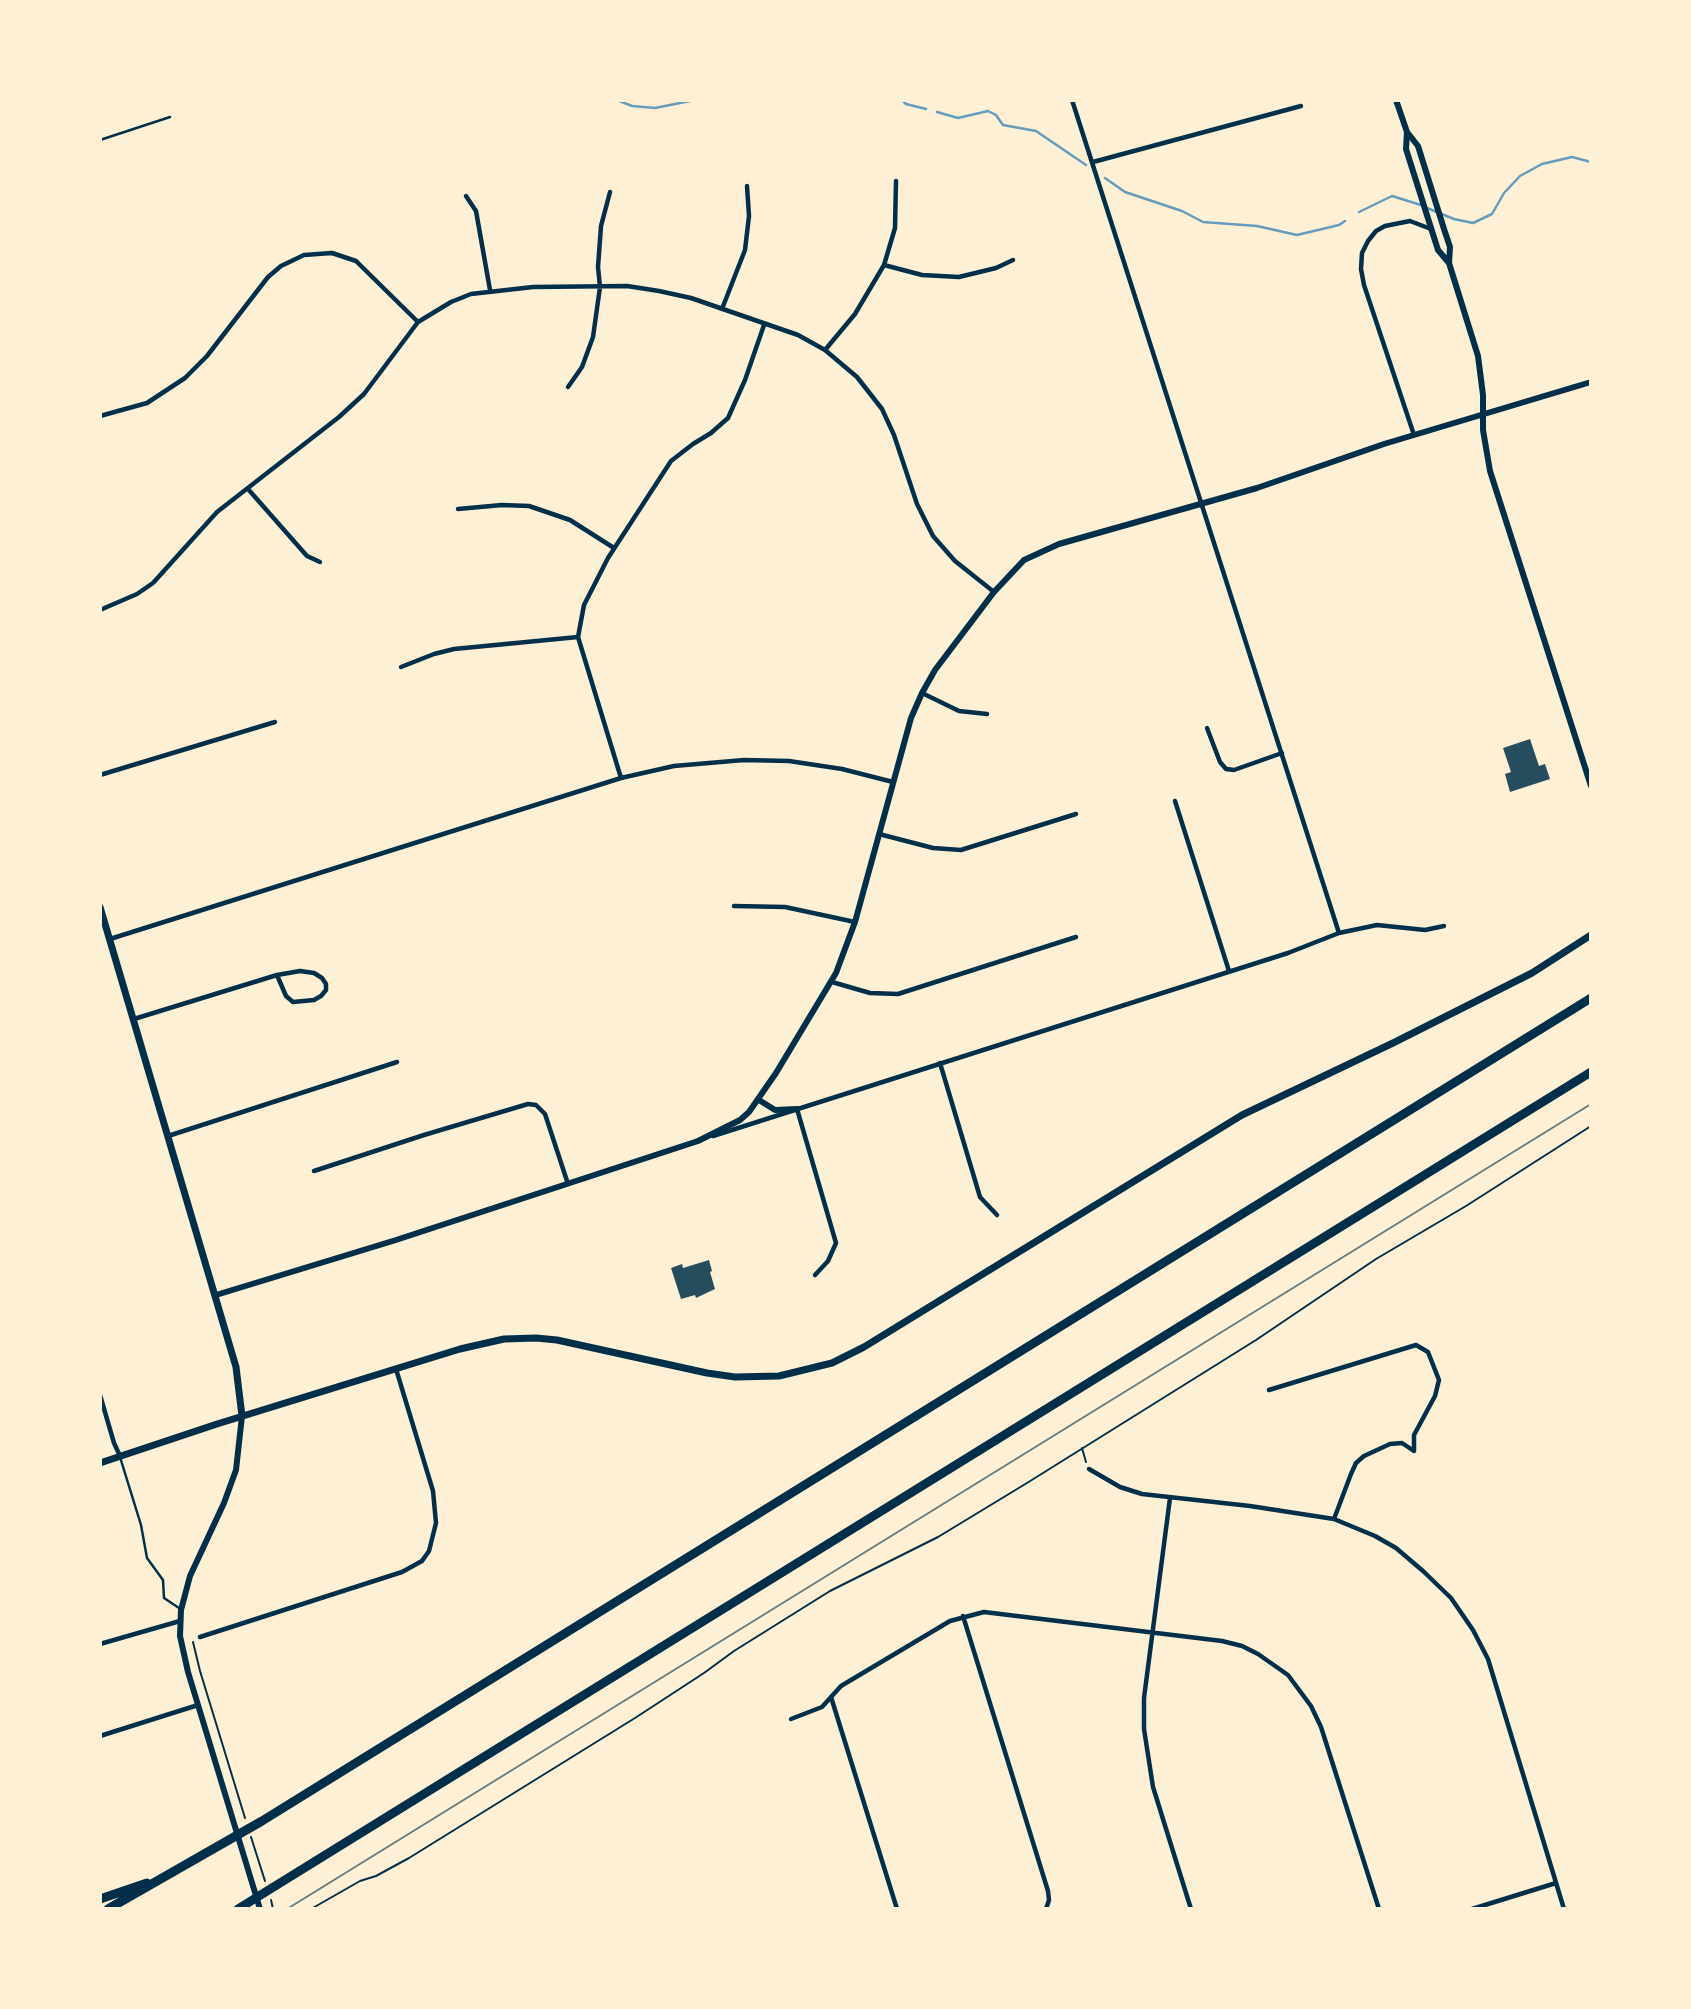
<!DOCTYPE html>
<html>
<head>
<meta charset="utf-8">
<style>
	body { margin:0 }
	#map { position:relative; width:1691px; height:2009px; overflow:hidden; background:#fdf0d5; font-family:"Times New Roman",serif }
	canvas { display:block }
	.frame { position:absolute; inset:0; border:102px solid #fdf0d5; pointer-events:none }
</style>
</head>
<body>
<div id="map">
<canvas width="1691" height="2009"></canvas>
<div class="frame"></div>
</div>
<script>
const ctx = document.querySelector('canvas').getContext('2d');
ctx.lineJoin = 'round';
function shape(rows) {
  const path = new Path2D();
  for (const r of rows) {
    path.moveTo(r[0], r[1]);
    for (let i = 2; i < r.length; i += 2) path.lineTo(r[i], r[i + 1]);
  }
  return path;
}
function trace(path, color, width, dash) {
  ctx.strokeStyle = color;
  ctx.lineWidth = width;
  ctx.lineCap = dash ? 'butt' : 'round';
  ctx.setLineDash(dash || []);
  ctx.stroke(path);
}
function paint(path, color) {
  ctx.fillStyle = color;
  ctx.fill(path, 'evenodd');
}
trace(shape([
	[529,100,534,100],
	[617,100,632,106,655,108,695,100],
	[902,100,906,104,926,109],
	[937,112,958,118,988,111,996,115,1003,125,1036,131,1086,165],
	[1105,178,1125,192,1182,211,1203,222,1257,226,1297,235,1339,225,1345,221],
	[1427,208,1454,219,1473,223,1492,214,1504,193,1520,176,1542,164,1572,157,1591,162],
	[1359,212,1392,196,1421,205]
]), '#669bbc', 2.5);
paint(shape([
	[1530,739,1539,766,1545,764,1550,779,1510,792,1505,774,1511,772,1503,748],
	[709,1260,712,1271,710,1272,715,1289,696,1298,695,1295,681,1299,671,1268,682,1264,683,1268]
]), '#264d5e');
trace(shape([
	[1082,1448,1086,1462],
	[193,1642,200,1671,245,1818],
	[251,1837,265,1881],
	[271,1900,273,1909],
	[311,1909,360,1881,376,1876,409,1858,635,1718,704,1673,734,1651,830,1591,938,1537,1027,1483,1256,1340,1376,1259,1466,1206,1591,1126]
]), '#003049', 2);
trace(shape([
	[100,140,170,117],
	[120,1457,141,1525,147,1558,163,1580,164,1598,179,1608]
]), '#003049', 2.5);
trace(shape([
	[1072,100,1339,933],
	[1093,162,1301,106],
	[466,196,476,211,490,290],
	[884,265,922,275,959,277,996,268,1013,260],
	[722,309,745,250,749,216,747,186],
	[825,350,855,314,884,265,895,228,896,181],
	[568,387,582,367,593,337,600,287,598,267,601,226,610,192],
	[100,416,147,403,185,378,207,356,268,277,281,266,304,255,332,253,356,261,418,322],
	[1414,435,1364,285,1361,269,1362,253,1368,241,1376,231,1385,226,1410,221,1431,229],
	[248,489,307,556,320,562],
	[458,509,502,505,529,506,570,520,614,548],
	[100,610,137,594,153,583,217,512,339,417,364,394,418,322,451,302,471,294,533,287,627,286,659,291,691,298,798,335,825,350,857,377,882,409,894,435,917,504,933,536,955,561,994,592],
	[401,667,434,654,454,649,578,637],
	[922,693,959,711,987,714],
	[1207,728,1220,762,1226,769,1234,770,1282,753],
	[100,775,275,722],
	[621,778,578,637,584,605,608,558,671,461,693,444,711,433,728,418,745,380,764,325],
	[1175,801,1229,971],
	[879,834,933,848,961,850,1076,814],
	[734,906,785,907,855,922],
	[110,939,621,778,674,766,744,760,789,761,842,769,893,782],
	[832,982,870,993,898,994,1076,937],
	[134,1019,277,975,300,971,314,973,322,978,326,984,326,990,321,996,314,1000,293,1002,286,996,277,975],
	[940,1063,980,1197,997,1215],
	[797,1109,836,1243,828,1261,815,1275],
	[168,1136,397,1062],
	[713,1136,1288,953,1339,933,1377,925,1425,930,1444,926],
	[314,1171,424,1135,528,1104,536,1105,545,1114,568,1184],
	[1269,1390,1416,1345,1428,1352,1439,1380,1435,1396,1414,1435,1414,1451],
	[100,1395,114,1443,120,1456],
	[1089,1469,1120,1487,1142,1494,1250,1506,1334,1519,1375,1536,1396,1548,1423,1571,1451,1598,1473,1630,1488,1659,1564,1909],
	[1170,1498,1144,1698,1144,1729,1153,1787,1191,1909],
	[1334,1519,1351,1474,1356,1463,1364,1456,1390,1444,1402,1443,1414,1451],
	[963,1616,1048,1891,1049,1900,1046,1909],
	[200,1637,402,1572,422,1561,429,1551,436,1523,433,1491,396,1369],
	[100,1644,180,1621],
	[831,1697,897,1909],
	[791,1719,822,1707,841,1686,950,1621,984,1612,1222,1641,1242,1646,1258,1654,1288,1675,1311,1706,1321,1727,1379,1909],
	[100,1736,198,1705],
	[1472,1909,1556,1883]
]), '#003049', 4.5);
trace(shape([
	[1396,100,1407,132,1418,146,1444,229,1450,247,1449,263],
	[1407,132,1406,149,1438,250,1449,263,1478,356,1483,395,1483,430,1490,471,1591,786],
	[759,1100,775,1110,797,1109],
	[216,1295,396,1240,698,1141,740,1120,749,1112,776,1073,836,973,855,922,911,718,922,693,935,670,994,592,1024,560,1059,544,1257,488,1384,444,1591,382],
	[242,1416,236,1470,224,1503,190,1576,181,1610,180,1636,188,1672,260,1909]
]), '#003049', 6);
trace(shape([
	[100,907,236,1367,242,1416],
	[100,1463,217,1424,460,1349,504,1339,536,1338,557,1340,707,1373,735,1377,779,1376,832,1363,864,1347,1242,1115,1393,1043,1532,973,1591,935]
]), '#003049', 7);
trace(shape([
	[100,1899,147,1883],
	[108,1909,262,1821,1591,998],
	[238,1909,1591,1072]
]), '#003049', 9);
trace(shape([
	[287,1909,1591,1104]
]), '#657d81', 2);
</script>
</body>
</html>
